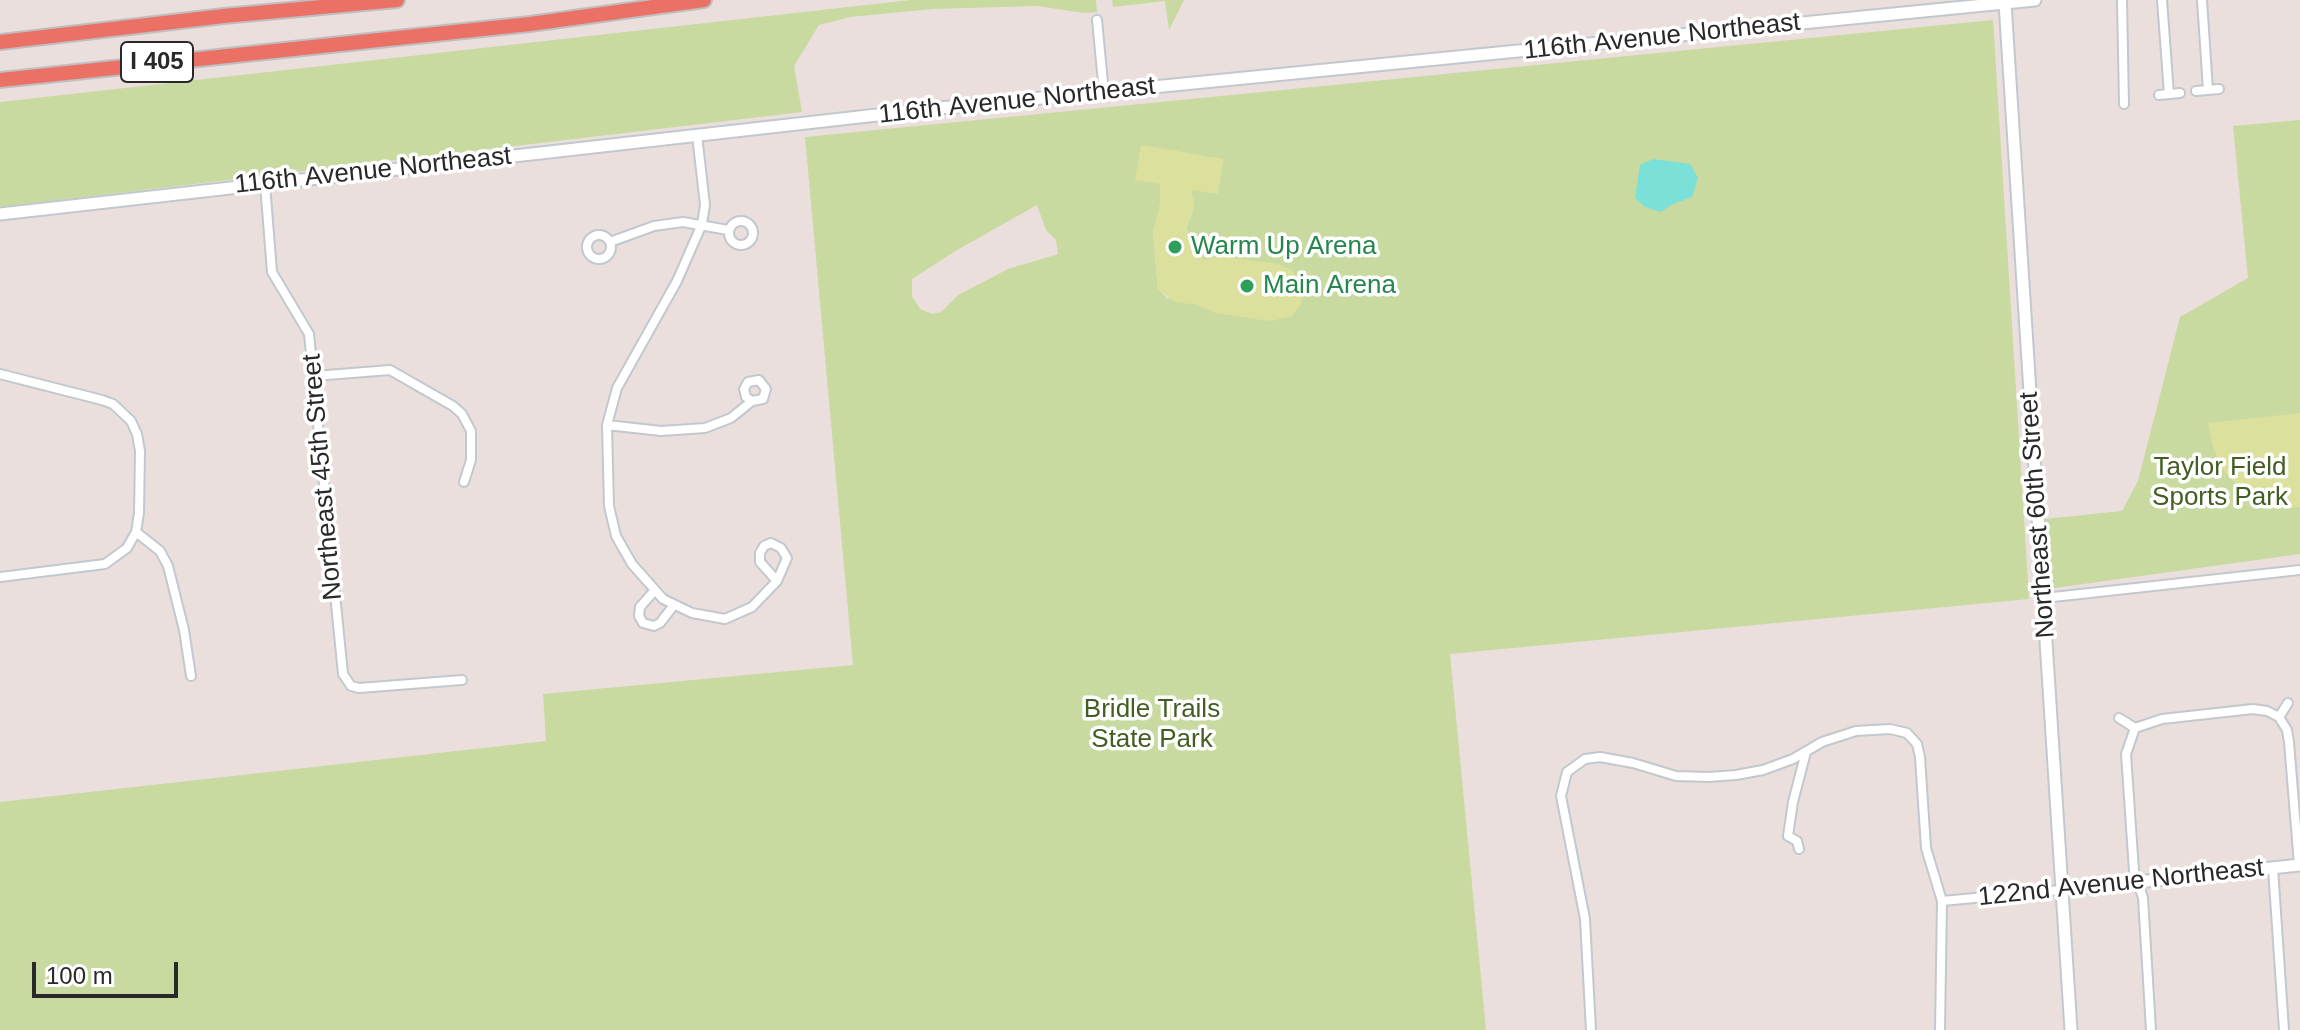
<!DOCTYPE html>
<html>
<head>
<meta charset="utf-8">
<style>
	body { margin:0 }
	#map { position:relative; width:2300px; height:1030px; overflow:hidden; background:#eadfdc; font-family:Arial,sans-serif }
	canvas { display:block }
	.scale { position:absolute; left:32px; top:962px; width:146px; height:36px; box-sizing:border-box; border:4px solid #292929; border-top:0; padding-left:10px; font-size:24px; line-height:28px; white-space:nowrap; color:#292929; -webkit-text-stroke:6px #fff; paint-order:stroke }
</style>
</head>
<body>
<div id="map">
<canvas width="2300" height="1030"></canvas>
<div class="scale">100 m</div>
</div>
<script>
const ctx = document.querySelector('canvas').getContext('2d');
ctx.lineJoin = 'round';
function paint(path, color) {
  ctx.fillStyle = color;
  ctx.fill(path, 'evenodd');
}
function shape(rows) {
  const path = new Path2D();
  for (const r of rows) {
    if (r.length === 3) {
      path.moveTo(r[0] + r[2], r[1]);
      path.arc(r[0], r[1], r[2], 0, 2 * Math.PI);
      continue;
    }
    path.moveTo(r[0], r[1]);
    for (let i = 2; i < r.length; i += 2) path.lineTo(r[i], r[i + 1]);
  }
  return path;
}
function trace(path, color, width, dash) {
  ctx.strokeStyle = color;
  ctx.lineWidth = width;
  ctx.lineCap = dash ? 'butt' : 'round';
  ctx.setLineDash(dash || []);
  ctx.stroke(path);
}
function label(font, color, halo, rows, align = 'center') {
  ctx.font = font + ' Arial,sans-serif';
  ctx.lineWidth = 7;
  ctx.setLineDash([]);
  ctx.textBaseline = 'middle';
  ctx.strokeStyle = halo;
  ctx.fillStyle = color;
  for (const [text, x, y, turn = 0] of rows) {
    ctx.save();
    ctx.translate(x, y);
    ctx.rotate((+turn || 0) * Math.PI / 180);
    ctx.textAlign = isNaN(turn) ? turn : align;
    if (halo) ctx.strokeText(text, 0, 0);
    ctx.fillText(text, 0, 0);
    ctx.restore();
  }
}
paint(shape([
	[911,0,1096,0,1097,12,1084,13,1037,6,933,9,850,17,819,25,794,66,802,112,0,207,0,102],
	[1112,0,1184,0,1169,30,1165,1,1113,7],
	[1993,20,2029,599,1450,654,1486,1030,0,1030,0,802,546,741,543,694,853,665,805,137],
	[1160,184,1191,189,1194,208,1186,228,1204,261,1168,299,1158,289,1153,233,1160,205],
	[1037,205,1046,230,1056,240,1058,254,1008,269,958,295,941,312,932,314,920,309,912,296,912,279,957,250],
	[2300,120,2300,554,2047,589,2044,519,2122,511,2138,481,2180,317,2248,278,2233,126]
]), '#c8da9f');
paint(shape([
	[1141,145,1224,159,1218,194,1191,190,1194,208,1186,229,1204,260,1219,256,1279,264,1293,271,1301,284,1302,296,1301,304,1291,317,1269,321,1215,313,1198,305,1175,302,1158,289,1153,233,1160,205,1160,184,1135,180],
	[2300,413,2300,507,2288,508,2263,502,2241,489,2224,471,2213,448,2208,423]
]), '#dbe09c');
paint(shape([
	[1653,159,1690,164,1698,178,1692,197,1671,205,1661,212,1645,207,1635,198,1640,165]
]), '#7be0d8');
const street = shape([
	[2122,0,2124,104],
	[2162,0,2169,94],
	[2202,0,2208,90],
	[1097,20,1104,93],
	[2196,91,2219,89],
	[2159,95,2180,93],
	[697,135,705,205,702,224,677,281,617,388,607,425,609,506,616,536,632,564,663,599,692,613,725,619,752,607,777,581,760,562,760,553,764,546,771,543,781,548,787,558,777,581],
	[265,184,272,272,309,334,343,674,351,686,359,688,462,680],
	[741,233,12],
	[599,247,12],
	[610,242,654,226,683,222,728,230],
	[0,374,102,400,113,404,131,421,137,434,140,451,139,513,136,532,160,551,168,566,184,630,191,676],
	[314,376,390,370,453,406,462,414,471,431,471,460,464,482],
	[607,425,661,431,705,428,731,418,752,401,763,399,766,389,759,380,748,382,744,389,746,397,752,401],
	[0,577,105,564,127,548,136,532],
	[655,590,640,607,639,616,643,623,654,626,660,623,674,605],
	[2044,598,2300,570],
	[2279,717,2287,730,2289,742,2299,865],
	[2279,717,2288,703],
	[2119,718,2135,728],
	[2135,728,2126,754,2134,871,2143,898,2151,1030],
	[2135,728,2162,719,2253,709,2267,711,2279,717],
	[1799,849,1797,841,1788,836,1793,802,1806,752],
	[2273,868,2284,1030],
	[1942,901,2061,890],
	[1591,1030,1585,919,1561,796,1567,772,1585,759,1600,757,1633,763,1676,776,1708,777,1736,775,1763,770,1793,759,1822,742,1856,731,1890,729,1907,733,1917,744,1920,757,1926,848,1942,901,1940,1030]
]);
const secondary = shape([
	[2005,3,2071,1030],
	[0,214,930,109,2035,0],
	[2061,890,2300,865]
]);
const highway = shape([
	[0,42,224,16,397,0],
	[0,80,530,24,704,0]
]);
trace(street, '#c1c8ce', 12);
trace(secondary, '#c1c8ce', 15);
trace(highway, '#bfbfbf', 18);
trace(street, '#fff', 8);
trace(secondary, '#fff', 11);
trace(highway, '#eb7166', 14);
for (const [x, y, r, color] of [
	[1175,247,8,"#2e9e5b"],
	[1247,286,8,"#2e9e5b"]
]) {
  const dot = new Path2D();
  dot.arc(x, y, r, 0, 2 * Math.PI);
  ctx.fillStyle = color;
  ctx.fill(dot);
  trace(dot, '#fff', 3);
}
for (const [x, y, w] of [
	[157,62,72]
]) {
  const box = new Path2D();
  box.roundRect(x - w / 2, y - 20, w, 40, 6);
  ctx.fillStyle = '#fff';
  ctx.fill(box);
  trace(box, '#292929', 2);
}
label('bold 24px', '#292929', null, [
	["I 405",157,62]
]);
label('26px', '#292929', '#fff', [
	["116th Avenue Northeast",1662,37,-6],
	["116th Avenue Northeast",1017,101,-6],
	["116th Avenue Northeast",373,171,-6],
	["Northeast 45th Street",323,477,-95],
	["Northeast 60th Street",2038,515,-94],
	["122nd Avenue Northeast",2121,883,-6]
]);
label('26px', '#27864d', '#fff', [
	["Warm Up Arena",1191,247],
	["Main Arena",1263,286]
], 'left');
label('26px', '#435d22', '#fff', [
	["Taylor Field",2220,468],
	["Sports Park",2220,498],
	["Bridle Trails",1152,710],
	["State Park",1152,740]
]);
</script>
</body>
</html>
